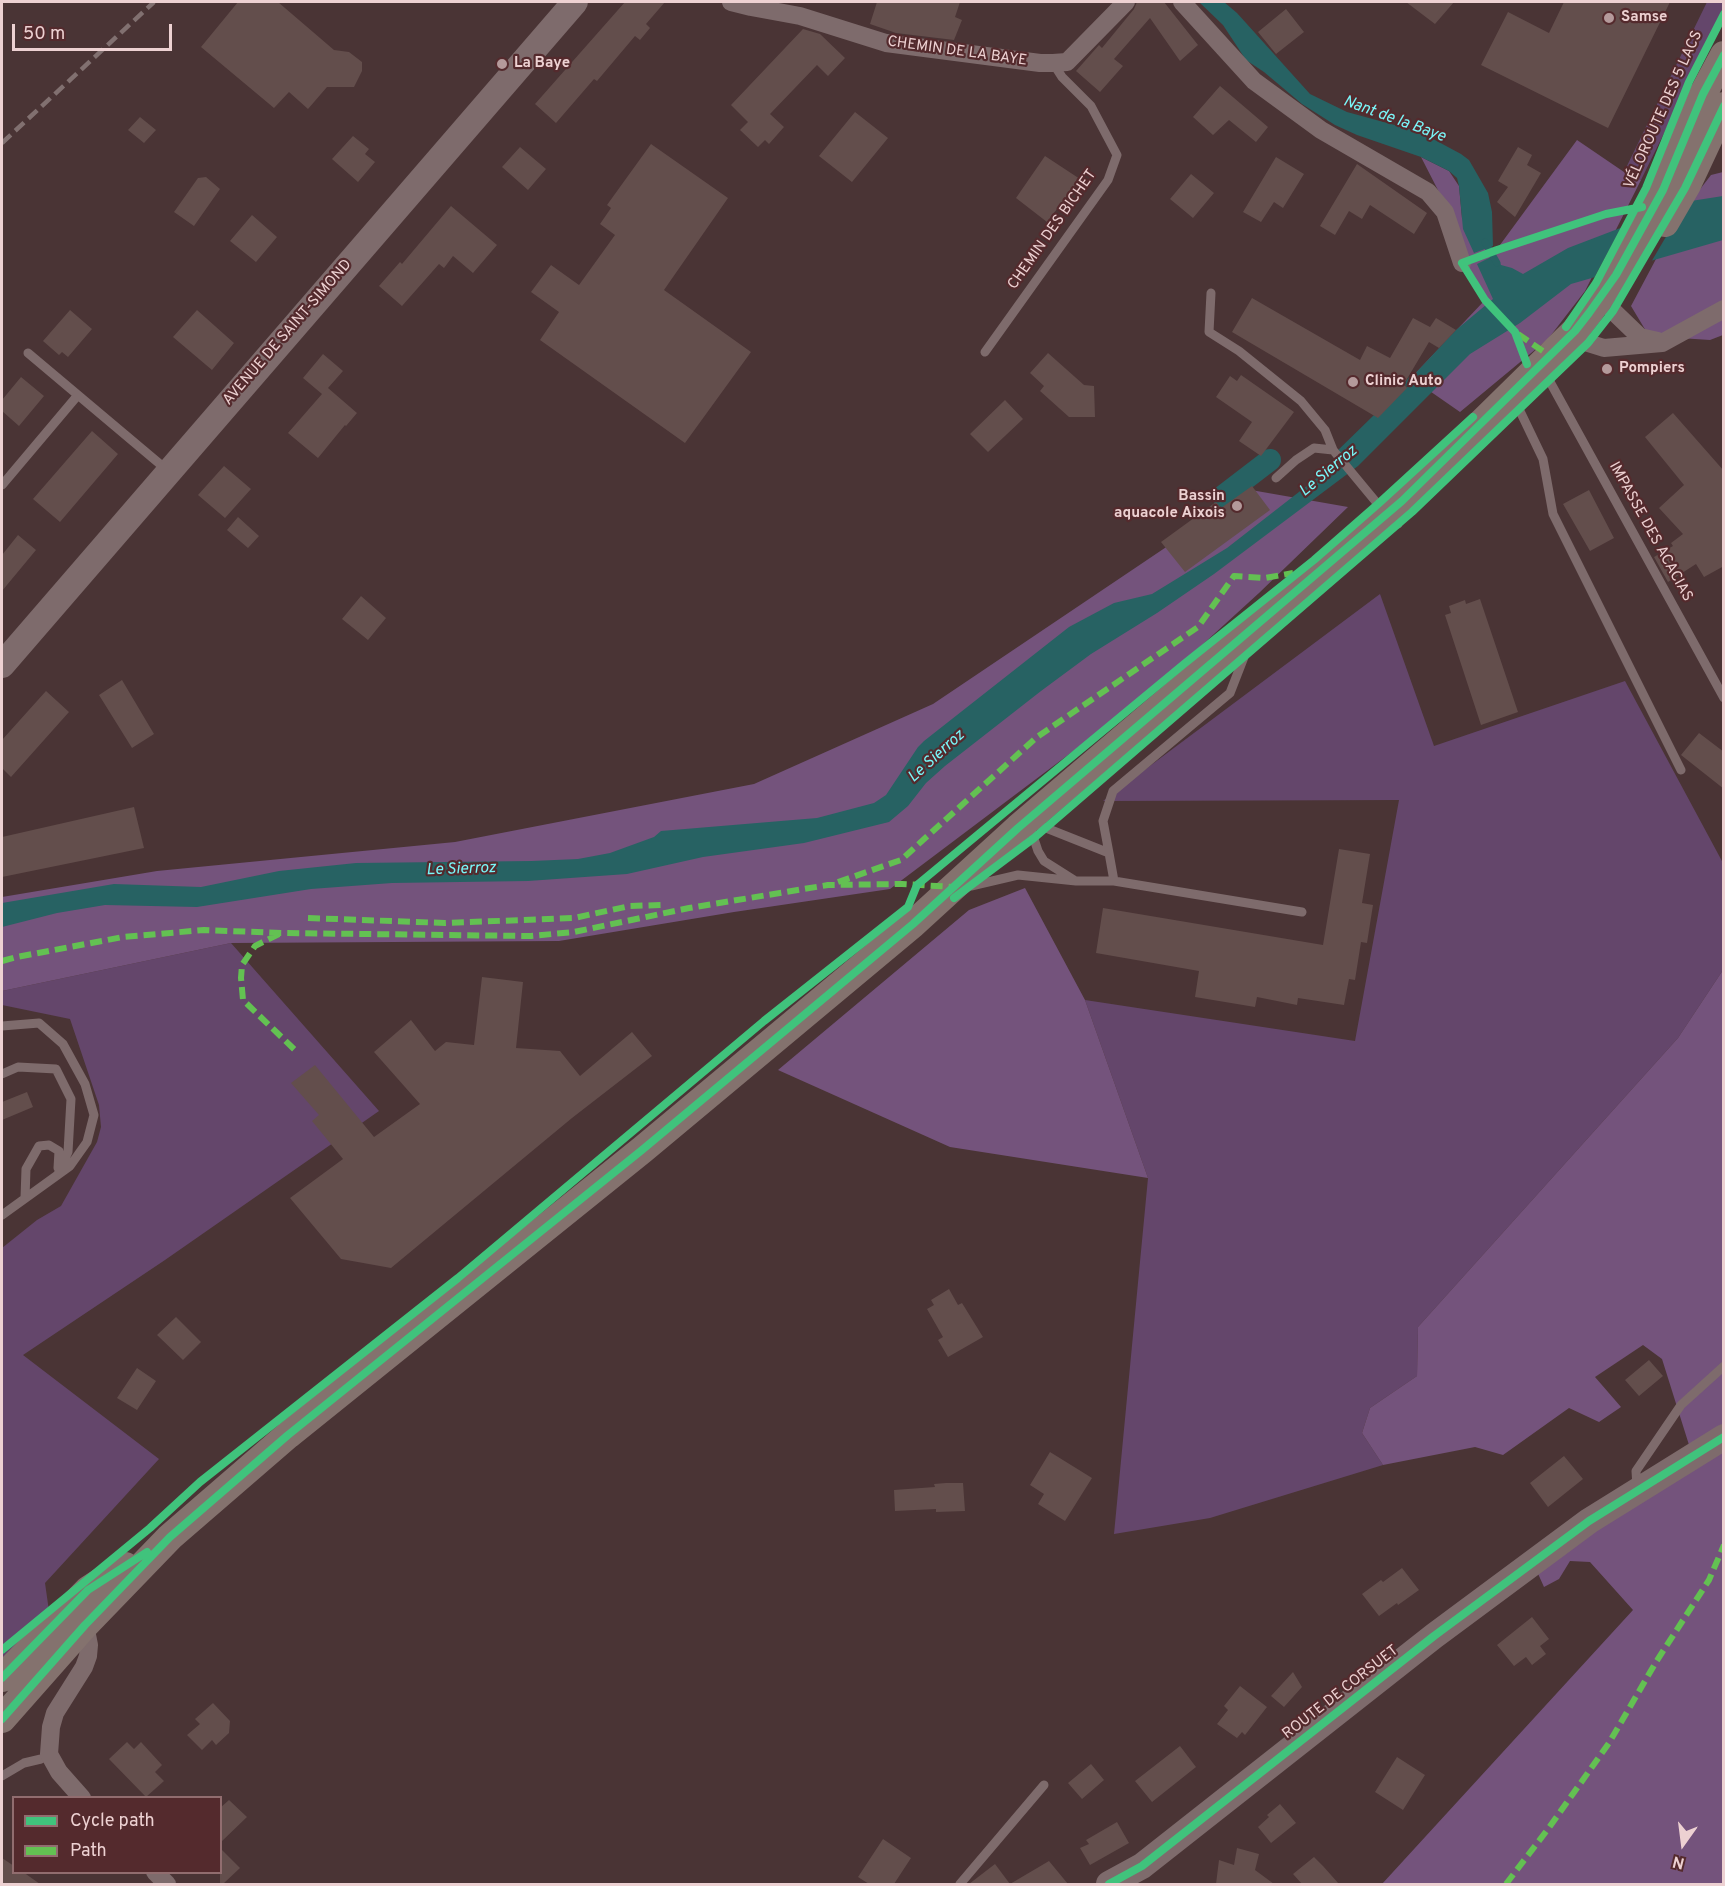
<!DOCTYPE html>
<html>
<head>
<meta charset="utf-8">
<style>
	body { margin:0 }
	#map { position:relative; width:1725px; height:1886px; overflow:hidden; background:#4a3435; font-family:Overpass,sans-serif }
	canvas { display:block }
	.frame { position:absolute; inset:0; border:3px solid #edd1d2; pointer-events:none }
	.legend { position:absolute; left:12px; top:1796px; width:210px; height:78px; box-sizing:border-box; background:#542a2d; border:2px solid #916d6f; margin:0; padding:8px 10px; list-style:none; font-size:18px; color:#edd1d2 }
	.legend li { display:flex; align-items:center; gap:12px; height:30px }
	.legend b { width:30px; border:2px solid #916d6f }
	.north { position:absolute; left:1653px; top:1814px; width:60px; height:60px; -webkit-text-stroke:4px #542a2d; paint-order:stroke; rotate:194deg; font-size:16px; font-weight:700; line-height:24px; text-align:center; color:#edd1d2 }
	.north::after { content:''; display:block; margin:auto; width:21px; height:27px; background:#edd1d2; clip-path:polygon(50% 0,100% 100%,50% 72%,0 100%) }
	.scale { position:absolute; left:12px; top:24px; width:160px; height:27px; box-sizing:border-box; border:3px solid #edd1d2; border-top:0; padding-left:8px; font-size:18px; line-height:21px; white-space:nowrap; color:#edd1d2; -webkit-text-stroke:4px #542a2d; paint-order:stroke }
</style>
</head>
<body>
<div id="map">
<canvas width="1725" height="1886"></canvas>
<div class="frame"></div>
<ul class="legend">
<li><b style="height:8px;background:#40c37c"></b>Cycle path</li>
<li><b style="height:8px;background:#63c152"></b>Path</li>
</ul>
<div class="north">N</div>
<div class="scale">50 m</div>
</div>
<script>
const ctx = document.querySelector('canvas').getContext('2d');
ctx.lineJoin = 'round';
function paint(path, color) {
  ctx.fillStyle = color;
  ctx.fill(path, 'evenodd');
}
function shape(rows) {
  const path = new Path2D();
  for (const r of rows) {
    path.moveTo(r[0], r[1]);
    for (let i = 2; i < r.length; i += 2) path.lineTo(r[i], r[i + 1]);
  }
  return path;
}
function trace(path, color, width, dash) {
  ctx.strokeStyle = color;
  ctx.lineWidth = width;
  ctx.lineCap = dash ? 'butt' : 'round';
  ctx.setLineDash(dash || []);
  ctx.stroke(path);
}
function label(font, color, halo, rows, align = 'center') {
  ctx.font = font + ' Overpass,sans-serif';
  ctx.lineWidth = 4.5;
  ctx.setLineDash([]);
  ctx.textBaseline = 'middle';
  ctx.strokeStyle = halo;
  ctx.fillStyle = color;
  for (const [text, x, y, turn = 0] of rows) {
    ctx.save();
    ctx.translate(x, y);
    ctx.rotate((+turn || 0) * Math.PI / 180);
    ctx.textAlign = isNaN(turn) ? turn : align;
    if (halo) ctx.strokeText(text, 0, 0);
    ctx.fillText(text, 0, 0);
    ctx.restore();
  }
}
paint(shape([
	[1707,2,1723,2,1723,13,1641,180,1624,172],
	[1380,594,1434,746,1625,681,1723,863,1723,970,1678,1038,1418,1327,1417,1376,1370,1408,1362,1433,1383,1465,1210,1518,1114,1534,1148,1178,1085,1000,1355,1041,1399,800,1103,801],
	[231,943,379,1111,165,1260,23,1355,159,1459,45,1583,49,1611,2,1660,2,1248,37,1220,61,1206,97,1142,101,1127,99,1105,70,1019,2,1005,2,991]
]), '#64466b');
paint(shape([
	[1577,140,1624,172,1641,180,1585,291,1548,339,1460,412,1411,378,1485,300,1462,263,1441,196,1421,157,1449,171,1459,186,1462,218,1487,247,1497,249],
	[1723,172,1723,335,1710,340,1649,336,1631,306,1656,259,1691,201,1711,175],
	[1251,490,1348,507,1259,593,1145,697,890,889,734,912,559,941,231,943,2,991,2,897,157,871,455,842,754,784,933,704],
	[1025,888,1085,1000,1148,1178,950,1147,778,1070,969,910],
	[1723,970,1723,1884,1382,1884,1633,1610,1590,1562,1570,1561,1559,1579,1544,1587,1535,1567,1695,1464,1662,1359,1643,1345,1595,1377,1621,1407,1599,1422,1569,1408,1503,1455,1475,1447,1383,1465,1362,1433,1370,1408,1417,1376,1418,1327,1678,1038]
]), '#74537c');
paint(shape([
	[1199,2,1224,2,1237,13,1310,94,1347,112,1420,132,1461,154,1469,160,1488,193,1492,212,1493,246,1474,253,1463,229,1459,186,1457,178,1449,171,1421,157,1357,135,1335,125,1302,104,1264,72,1246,60,1223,25],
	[1723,196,1723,240,1571,284,1520,323,1470,354,1358,466,1214,574,1157,613,1091,654,1041,691,945,766,926,783,908,806,889,822,804,843,703,857,627,874,528,881,392,883,311,889,197,907,105,905,57,913,2,927,2,903,114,884,201,887,279,871,356,863,532,861,578,859,610,853,654,837,661,831,817,818,874,803,886,795,918,747,924,741,1069,627,1114,603,1152,594,1227,548,1340,460,1333,455,1374,415,1378,417,1407,387,1404,384,1409,377,1411,378,1456,330,1493,299,1477,264,1495,255,1501,265,1512,268,1523,274,1568,248,1691,201]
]), '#276263');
paint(shape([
	[1688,199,1650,264,1593,280,1623,224]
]), '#4a3435');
trace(shape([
	[1485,242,1497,263]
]), '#276263', 7);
trace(shape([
	[1223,496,1270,460]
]), '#276263', 22);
paint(shape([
	[238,2,278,2,334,50,349,52,362,62,362,71,354,87,327,87,308,109,289,92,274,108,201,47],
	[625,2,665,2,646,24,650,28,640,40,635,36,597,81,594,79,556,123,535,104],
	[877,2,960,2,955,17,962,20,954,40,896,33,870,24],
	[1137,2,1164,2,1198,45,1180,61,1150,18,1114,59,1123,66,1100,92,1076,71,1099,45,1102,48,1134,9],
	[1406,2,1454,2,1435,24],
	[1564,2,1670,2,1608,128,1481,65,1508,12,1549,33],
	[1286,9,1304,32,1276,54,1258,32],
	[803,29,820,34,845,58,828,76,817,65,770,114,784,127,769,144,765,140,758,147,740,130,748,122,731,105],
	[1220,86,1268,127,1256,142,1229,120,1213,135,1193,117],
	[855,112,888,138,852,182,819,156],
	[140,117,156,130,144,143,128,130],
	[353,136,369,149,365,154,375,162,358,182,332,159],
	[651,144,728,198,664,290,751,352,685,443,540,340,559,312,531,292,551,265,579,285,615,235,600,224,611,208,607,205],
	[520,147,546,169,528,190,502,167],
	[1518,147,1532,155,1527,165,1541,173,1515,217,1497,202,1508,187,1498,181],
	[1045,156,1080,179,1047,222,1016,198],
	[1276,157,1304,174,1283,208,1274,202,1261,222,1243,212],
	[1357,164,1427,213,1414,234,1370,205,1362,219,1349,211,1335,235,1320,226],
	[1191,174,1214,193,1193,218,1170,199],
	[206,177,220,189,194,226,174,212,198,178],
	[451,206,497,245,473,273,453,256,444,268,439,264,402,306,379,286,400,262,402,264],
	[252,215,277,237,256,262,230,241],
	[1252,298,1360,360,1367,346,1390,358,1413,318,1430,327,1436,318,1456,330,1439,348,1429,342,1404,384,1407,388,1378,418,1232,332],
	[70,310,92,329,68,357,62,352,59,355,43,341],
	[197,310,234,343,212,370,173,337],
	[1048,353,1084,385,1094,386,1095,417,1069,417,1040,391,1044,386,1030,373],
	[323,354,343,371,328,388,357,413,346,426,345,425,318,458,288,433,322,394,303,378],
	[1241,375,1294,412,1261,456,1239,441,1252,422,1216,397,1230,376,1237,381],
	[21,377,44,396,19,426,2,411,2,400],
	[1005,400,1023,419,988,452,970,434],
	[1673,413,1724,471,1724,566,1704,577,1696,564,1668,582,1654,557,1673,546,1671,543,1683,534,1659,508,1684,485,1645,437],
	[92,431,118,454,60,522,33,499],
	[224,466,251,489,225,518,198,495],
	[1252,486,1270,510,1185,572,1161,542,1216,502,1221,508],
	[1589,490,1614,538,1590,551,1563,504],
	[238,517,259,536,248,548,227,530],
	[18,535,36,550,2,591,2,555],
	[361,596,386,618,368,640,342,619],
	[1480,599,1518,712,1481,725,1445,615,1451,613,1449,606,1465,600,1466,604],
	[122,680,154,734,132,748,99,695],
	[46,691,69,712,11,777,2,768,2,740],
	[1699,733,1724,752,1724,789,1681,755],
	[134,807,144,848,2,877,2,837],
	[1339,849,1370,854,1362,903,1373,905,1367,943,1361,942,1355,980,1349,979,1344,1005,1298,998,1297,1005,1257,997,1255,1007,1195,997,1199,971,1096,953,1103,908,1323,945],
	[482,977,523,982,516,1048,560,1051,580,1076,632,1032,652,1056,572,1118,391,1268,341,1259,290,1198,343,1159,312,1121,319,1115,291,1083,315,1065,374,1137,420,1104,374,1052,411,1020,435,1051,446,1042,474,1045],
	[27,1092,33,1107,2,1120,2,1102],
	[949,1289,958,1305,962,1303,983,1337,948,1357,938,1340,943,1337,927,1309,934,1305,931,1300],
	[176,1317,201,1342,183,1360,157,1335],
	[1649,1360,1663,1376,1639,1396,1625,1380],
	[137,1368,156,1381,137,1410,117,1398],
	[1050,1452,1092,1478,1065,1521,1038,1504,1044,1494,1030,1485],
	[1564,1456,1583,1479,1548,1507,1530,1483],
	[946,1483,963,1483,965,1511,936,1512,936,1509,895,1511,894,1490,935,1487,934,1484],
	[1402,1568,1419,1590,1398,1605,1397,1603,1379,1616,1362,1594,1381,1580,1383,1582],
	[1532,1617,1549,1639,1540,1646,1546,1654,1532,1665,1526,1657,1514,1666,1497,1645],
	[1293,1672,1302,1687,1284,1707,1271,1696],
	[1240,1686,1267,1707,1245,1735,1242,1732,1237,1738,1217,1724,1228,1710,1224,1706],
	[213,1703,230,1721,229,1733,216,1745,212,1740,202,1750,187,1735,200,1724,195,1719],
	[127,1742,134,1749,141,1742,162,1765,155,1772,164,1781,146,1797,109,1759],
	[1180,1746,1196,1767,1152,1802,1135,1781],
	[1397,1757,1425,1775,1403,1810,1375,1792],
	[1091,1764,1104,1780,1082,1799,1068,1783],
	[229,1800,247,1817,220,1843,220,1808],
	[1280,1804,1296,1823,1271,1843,1258,1827,1269,1817,1267,1815],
	[1117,1822,1129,1843,1090,1865,1080,1848,1089,1844,1086,1840],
	[883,1839,911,1858,894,1884,869,1884,858,1877],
	[220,1848,240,1868,223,1884,220,1884],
	[1237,1848,1259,1854,1255,1870,1274,1884,1216,1884,1219,1860,1234,1865],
	[1314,1857,1323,1866,1339,1884,1302,1884,1293,1874],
	[2,1858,14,1866,14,1872,23,1872,40,1884,2,1884],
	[1049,1861,1068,1884,969,1884,995,1864,1010,1884]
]), '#634e4c');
trace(shape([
	[1211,293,1209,332,1239,351,1301,401,1325,430,1333,450,1386,514,1398,524],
	[985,352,1108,180,1117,155,1091,106,1062,77,1053,63],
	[28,353,167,470],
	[1549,380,1724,698],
	[1519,409,1543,459,1553,514,1681,770],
	[1276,478,1296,460,1314,448,1333,450],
	[2,485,78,395],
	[1031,822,1109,853,1114,881],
	[1029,824,1038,851,1044,861,1074,880],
	[1109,853,1103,821,1113,791,1230,693,1244,657],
	[971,886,1018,875,1076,881,1114,881,1302,912],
	[2,1026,39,1023,63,1044,85,1084,94,1115,87,1142,70,1166,2,1215],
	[2,1074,18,1067,56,1069,71,1099,68,1152,58,1174],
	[25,1198,26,1169,39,1146,49,1145,59,1151,58,1168],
	[1637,1487,1636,1471,1681,1405,1724,1366],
	[2,1776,24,1763,41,1759,49,1754],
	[960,1884,1044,1785]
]), '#7e6b6c', 9);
trace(shape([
	[731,2,751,7,800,16,886,43,1040,63,1053,63,1067,62,1126,2],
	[1182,2,1254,81,1321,130,1428,192,1445,212,1462,263],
	[1613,311,1640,337,1658,341],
	[1588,343,1604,348,1662,343,1724,309],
	[82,1798,59,1772,49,1754,51,1727,55,1713,84,1667,88,1656,89,1645,85,1625],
	[155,1872,167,1884]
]), '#7e6b6c', 18);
trace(shape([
	[2,665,575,2],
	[1109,1884,1142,1866,1434,1636,1589,1521,1724,1437]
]), '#7e6b6c', 26);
trace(shape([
	[1665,223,1687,185,1724,106],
	[2,1678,88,1590,125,1566],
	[2,1719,85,1625,170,1537,288,1435,642,1150,913,924,1018,828,1402,501,1575,331,1589,313,1616,275,1663,190,1703,94,1724,55]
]), '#84726e', 28);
trace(shape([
	[2,143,154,2]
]), '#817070', 4.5, [12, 6]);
trace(shape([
	[1518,334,1550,356],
	[838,882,901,860,1037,737,1198,627,1234,576,1265,578,1293,573],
	[308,918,445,923,574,918,630,906,661,905],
	[279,934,255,946,242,965,241,978,243,1000,297,1052],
	[2,961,17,957,123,937,204,930,281,933,531,936,574,932,689,908,828,885,902,884,954,887],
	[1506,1884,1548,1829,1609,1743,1656,1662,1709,1580,1724,1545]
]), '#63c152', 6, [12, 6]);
trace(shape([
	[1566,327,1596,283,1646,188,1689,82,1724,14],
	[1527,364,1515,332,1485,300,1462,263,1497,250,1606,214,1642,207],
	[954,898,1034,838,1412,512,1588,343,1613,311,1685,188,1724,106],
	[2,1650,150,1528,200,1482,458,1278,764,1021,908,907,917,885,1184,664,1314,560,1378,504,1473,417],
	[2,1678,88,1590,147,1552],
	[2,1719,85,1625,170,1537,288,1435,642,1150,913,924,1018,828,1402,501,1575,331,1589,313,1616,275,1663,190,1703,94,1724,55],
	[1109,1884,1142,1866,1434,1636,1589,1521,1724,1437]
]), '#40c37c', 8);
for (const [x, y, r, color] of [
	[1609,18,6,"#b49a9b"],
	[502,64,6,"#b49a9b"],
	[1607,369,6,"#b49a9b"],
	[1353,382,6,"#b49a9b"],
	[1237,506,6,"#b49a9b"]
]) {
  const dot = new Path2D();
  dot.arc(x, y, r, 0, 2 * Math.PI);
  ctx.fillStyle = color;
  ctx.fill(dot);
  trace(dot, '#542a2d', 2);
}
label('bold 15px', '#edd1d2', '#542a2d', [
	["Samse",1621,18],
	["La Baye",514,64],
	["Pompiers",1619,369],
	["Clinic Auto",1365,382],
	["Bassin",1225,497,"right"],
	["aquacole Aixois",1225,514,"right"]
], 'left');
label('15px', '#edd1d2', '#542a2d', [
	["CHEMIN DE LA BAYE",957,52,8],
	["VÉLOROUTE DES 5 LACS",1664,110,-66],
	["CHEMIN DES BICHET",1053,230,-55],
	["AVENUE DE SAINT-SIMOND",288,333,-49],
	["IMPASSE DES ACACIAS",1650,532,61],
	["ROUTE DE CORSUET",1341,1693,-38]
]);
label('italic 16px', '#79f7f9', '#542a2d', [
	["Nant de la Baye",1394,120,20],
	["Le Sierroz",1329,472,-40],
	["Le Sierroz",937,757,-42],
	["Le Sierroz",461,870,-2]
]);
</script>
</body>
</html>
